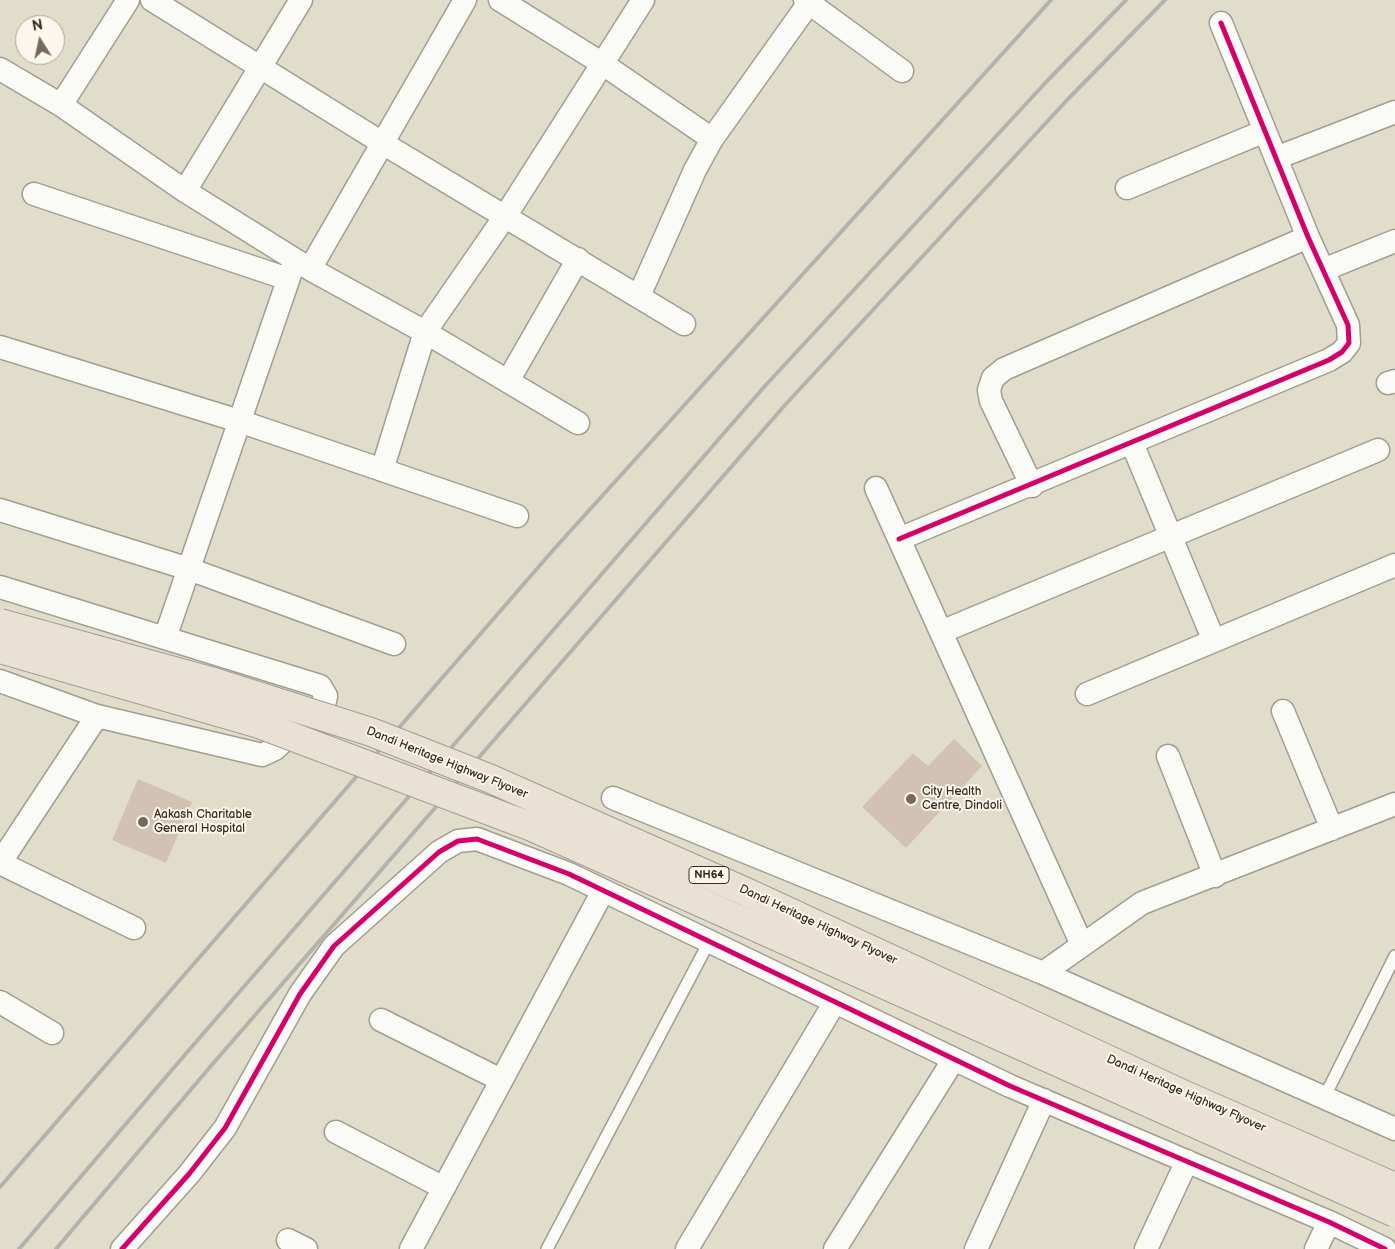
<!DOCTYPE html>
<html>
<head>
<meta charset="utf-8">
<style>
	body { margin:0 }
	#map { position:relative; width:1395px; height:1249px; overflow:hidden; background:#e1ddcb; font-family:"Balsamiq Sans",sans-serif }
	canvas { display:block }
	.north { position:absolute; left:15px; top:15px; width:50px; height:50px; box-sizing:border-box; background:#fbf7ec; border:1px solid #aea59a; border-radius:50%; rotate:350deg; font-size:14px; font-weight:700; line-height:20px; text-align:center; color:#3b2a1e }
	.north::after { content:''; display:block; margin:auto; width:18px; height:22px; background:#75695b; clip-path:polygon(50% 0,100% 100%,50% 72%,0 100%) }
</style>
</head>
<body>
<div id="map">
<canvas width="1395" height="1249"></canvas>
<div class="north">N</div>
</div>
<script>
const ctx = document.querySelector('canvas').getContext('2d');
ctx.lineJoin = 'round';
function paint(path, color) {
  ctx.fillStyle = color;
  ctx.fill(path, 'evenodd');
}
function shape(rows) {
  const path = new Path2D();
  for (const r of rows) {
    path.moveTo(r[0], r[1]);
    for (let i = 2; i < r.length; i += 2) path.lineTo(r[i], r[i + 1]);
  }
  return path;
}
function trace(path, color, width, dash) {
  ctx.strokeStyle = color;
  ctx.lineWidth = width;
  ctx.lineCap = dash ? 'butt' : 'round';
  ctx.setLineDash(dash || []);
  ctx.stroke(path);
}
function label(font, color, halo, rows, align = 'center') {
  ctx.font = font + ' "Balsamiq Sans",sans-serif';
  ctx.lineWidth = 4;
  ctx.setLineDash([]);
  ctx.textBaseline = 'middle';
  ctx.strokeStyle = halo;
  ctx.fillStyle = color;
  for (const [text, x, y, turn = 0] of rows) {
    ctx.save();
    ctx.translate(x, y);
    ctx.rotate((+turn || 0) * Math.PI / 180);
    ctx.textAlign = isNaN(turn) ? turn : align;
    if (halo) ctx.strokeText(text, 0, 0);
    ctx.fillText(text, 0, 0);
    ctx.restore();
  }
}
paint(shape([
	[954,739,982,766,906,848,862,807,913,753,928,766],
	[138,779,192,802,166,863,112,840]
]), '#d3c2b3');
const service = shape([
	[1324,1098,1395,956],
	[547,1249,709,942]
]);
const minor = shape([
	[152,0,384,144,684,324],
	[500,0,603,64,712,139],
	[805,0,902,71],
	[0,69,61,105,185,191,310,269,425,332,578,423],
	[61,105,128,0],
	[1276,158,1395,112],
	[1127,188,1265,131],
	[185,191,301,0],
	[34,194,288,279],
	[310,269,465,0],
	[1323,270,1395,241],
	[639,296,695,170,712,139,811,0],
	[0,347,239,421,517,516],
	[508,381,578,259],
	[1388,383,1395,381],
	[1132,443,1214,641],
	[382,470,425,332,506,215,643,0],
	[1032,486,991,401,989,390,993,378,1004,369,1308,237],
	[876,488,1082,945],
	[0,510,189,569,394,644],
	[899,539,1329,360,1342,352,1349,343,1348,325,1308,237,1221,23],
	[0,587,320,686,326,696,325,701,275,749,262,755,97,716,0,681],
	[941,632,1378,450],
	[165,638,295,260],
	[1087,694,1395,565],
	[1283,711,1332,829],
	[1168,756,1215,876],
	[613,798,1043,973,1395,1129],
	[0,863,97,716],
	[0,863,134,928],
	[1043,973,1142,903,1395,804],
	[0,1002,52,1033],
	[381,1020,501,1080],
	[336,1132,444,1188],
	[288,1240,306,1249],
	[122,1249,189,1174,225,1128,300,994,334,946,439,852,458,841,477,839,569,874,1010,1086,1329,1222,1385,1249],
	[411,1249,603,891],
	[687,1249,835,1002],
	[835,1249,954,1059],
	[976,1249,1044,1100],
	[1146,1249,1187,1161],
	[1316,1249,1329,1222]
]);
trace(service, '#a29d91', 14);
trace(minor, '#a29d91', 25);
trace(service, '#fafaf7', 11);
trace(minor, '#fafaf7', 22);
trace(shape([
	[0,1187,555,548,1051,0],
	[19,1249,189,1050,764,387,1049,79,1126,0],
	[56,1249,210,1067,785,405,1069,98,1165,0]
]), '#b5b2ae', 4);
const primaryBridge = shape([
	[0,623,214,682,371,732,491,779,744,891,1187,1096,1395,1187],
	[0,649,256,723,532,827,1395,1213]
]);
trace(primaryBridge, '#a29d91', 30, []);
trace(primaryBridge, '#e8e1d4', 28);
trace(shape([
	[899,539,1329,360,1342,352,1349,343,1348,325,1308,237,1221,23],
	[122,1249,189,1174,225,1128,300,994,334,946,439,852,458,841,477,839,569,874,1010,1086,1329,1222,1385,1249]
]), '#d6006c', 5);
for (const [x, y, r, color] of [
	[911,799,6,"#75695b"],
	[143,822,6,"#75695b"]
]) {
  const dot = new Path2D();
  dot.arc(x, y, r, 0, 2 * Math.PI);
  ctx.fillStyle = color;
  ctx.fill(dot);
  trace(dot, '#fbf7ec', 2);
}
for (const [x, y, w] of [
	[709,875,40]
]) {
  const box = new Path2D();
  box.roundRect(x - w / 2, y - 8.5, w, 17, 4);
  ctx.fillStyle = '#fbf7ec';
  ctx.fill(box);
  trace(box, '#3b2a1e', 1);
}
label('bold 11px', '#3b2a1e', null, [
	["NH64",709,875]
]);
label('12px', '#3b2a1e', '#fbf7ec', [
	["Dandi Heritage Highway Flyover",447,763,22],
	["Dandi Heritage Highway Flyover",818,925,25],
	["Dandi Heritage Highway Flyover",1186,1094,24]
]);
label('12px', '#3b2a1e', '#fbf7ec', [
	["City Health",922,792],
	["Centre, Dindoli",922,806],
	["Aakash Charitable",154,815],
	["General Hospital",154,829]
], 'left');
</script>
</body>
</html>
